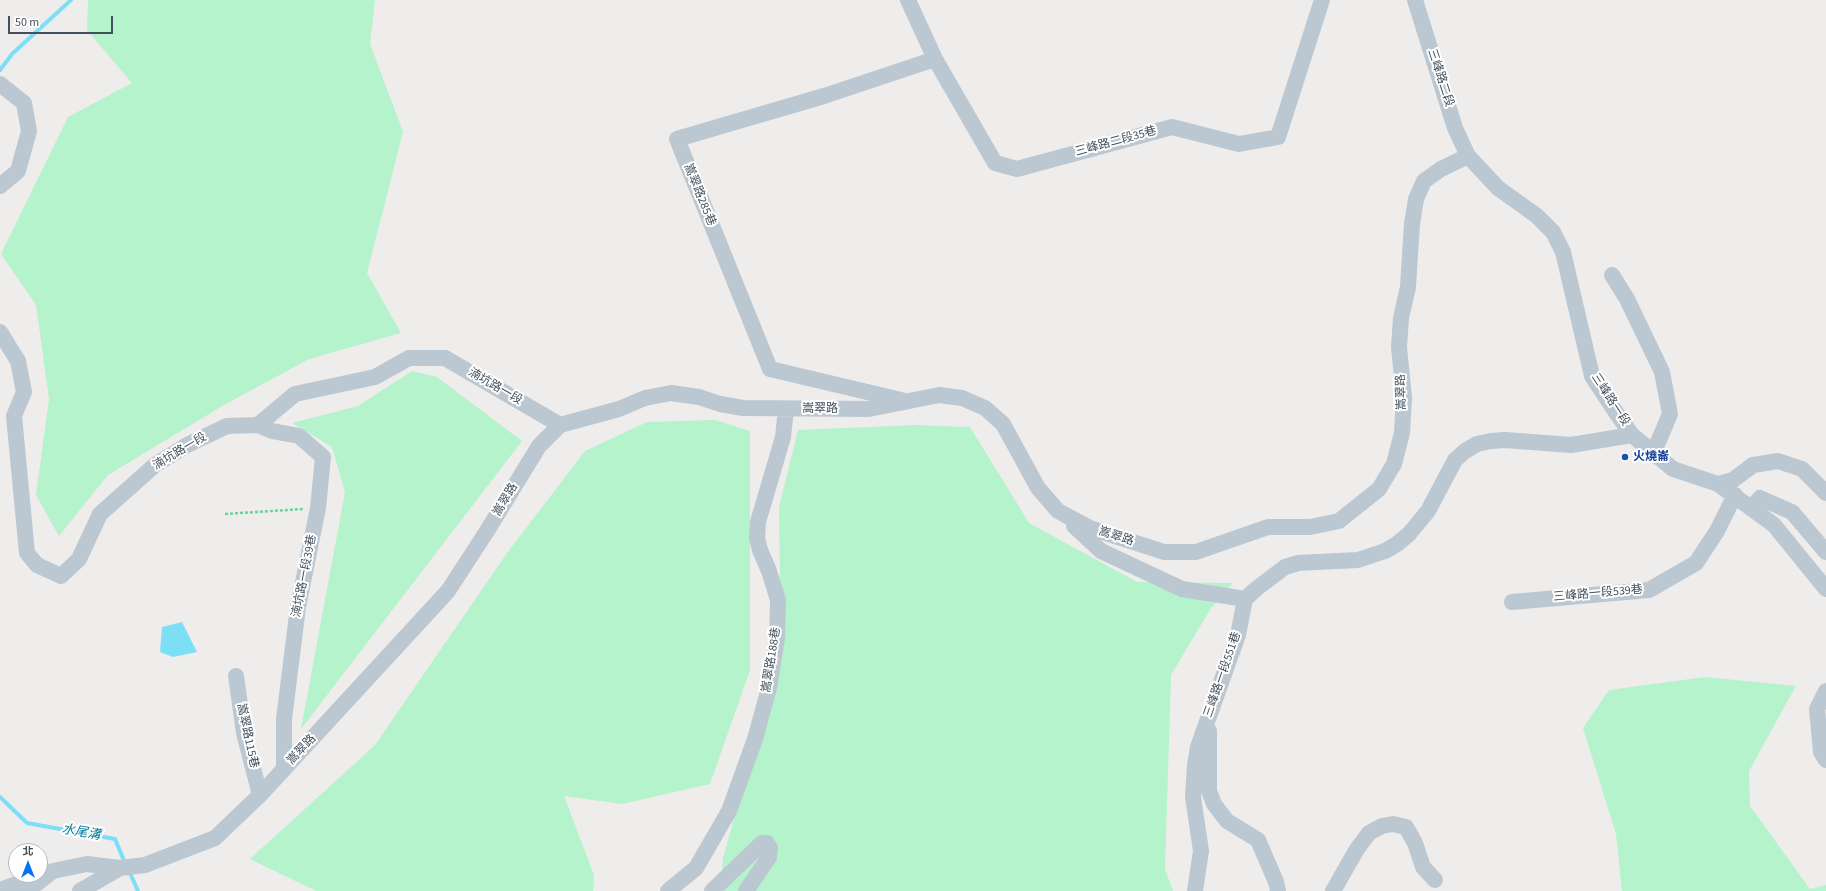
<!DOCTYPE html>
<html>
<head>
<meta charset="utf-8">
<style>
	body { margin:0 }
	#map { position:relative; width:1826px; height:891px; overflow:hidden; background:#efecec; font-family:"Source Sans 3","Noto Sans TC",sans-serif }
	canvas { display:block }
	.north { position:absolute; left:8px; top:843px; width:40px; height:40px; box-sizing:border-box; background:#fff; border:1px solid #b4b9bd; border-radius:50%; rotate:0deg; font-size:11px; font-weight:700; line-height:16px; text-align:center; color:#43505b }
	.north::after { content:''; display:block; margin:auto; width:14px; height:18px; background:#0572f0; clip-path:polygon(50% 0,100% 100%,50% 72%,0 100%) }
	.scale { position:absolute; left:8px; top:16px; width:105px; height:18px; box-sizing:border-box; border:2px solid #43505b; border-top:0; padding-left:5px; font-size:12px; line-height:14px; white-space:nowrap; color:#43505b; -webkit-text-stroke:3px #fff; paint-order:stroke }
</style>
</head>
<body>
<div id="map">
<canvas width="1826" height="891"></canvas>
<div class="north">北</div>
<div class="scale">50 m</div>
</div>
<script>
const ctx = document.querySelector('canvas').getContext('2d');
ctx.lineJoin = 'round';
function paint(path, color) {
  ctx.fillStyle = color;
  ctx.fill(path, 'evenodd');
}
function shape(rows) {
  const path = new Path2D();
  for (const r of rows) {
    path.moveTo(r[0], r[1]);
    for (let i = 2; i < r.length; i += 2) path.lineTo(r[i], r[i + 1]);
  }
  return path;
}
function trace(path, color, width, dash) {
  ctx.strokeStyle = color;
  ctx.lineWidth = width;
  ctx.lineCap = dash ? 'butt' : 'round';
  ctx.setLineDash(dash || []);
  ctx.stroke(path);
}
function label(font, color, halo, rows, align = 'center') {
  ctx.font = font + ' "Source Sans 3","Noto Sans TC",sans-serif';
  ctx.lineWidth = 4;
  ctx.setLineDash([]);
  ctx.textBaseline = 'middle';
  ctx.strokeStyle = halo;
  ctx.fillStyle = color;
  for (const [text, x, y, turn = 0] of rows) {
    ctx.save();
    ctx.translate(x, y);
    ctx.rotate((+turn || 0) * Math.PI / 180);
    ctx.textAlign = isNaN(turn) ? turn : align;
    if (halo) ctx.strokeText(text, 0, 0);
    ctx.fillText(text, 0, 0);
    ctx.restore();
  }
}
paint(shape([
	[88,0,375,0,370,44,403,132,367,273,401,333,309,359,224,405,108,475,59,536,36,495,49,399,36,305,1,254,68,117,132,83,87,30],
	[412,371,437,377,522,441,301,729,345,492,332,447,292,423,358,406],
	[715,420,750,431,750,670,710,784,622,804,564,796,594,875,593,891,316,891,250,859,375,745,507,553,585,451,647,422],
	[916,425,970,427,1029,523,1137,582,1233,583,1211,608,1171,675,1165,869,1173,891,720,891,723,858,781,649,779,507,798,430],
	[1705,677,1796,686,1749,771,1750,806,1810,889,1826,885,1826,891,1622,891,1616,834,1583,728,1609,690]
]), '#b4f3cb');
paint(shape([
	[182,622,197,652,173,657,160,652,162,627]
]), '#7cdff5');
trace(shape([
	[0,70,12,54,71,0],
	[0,797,27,823,115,839,125,863],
	[129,871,138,891]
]), '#7cdff5', 4);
trace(shape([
	[225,514,303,509]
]), '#68d49c', 2.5, [3, 2]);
trace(shape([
	[908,0,935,59,995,163,1017,169,1172,127,1239,144,1278,137,1322,0],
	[1415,0,1455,128,1468,156,1498,188,1537,216,1553,232,1563,252,1592,376,1617,414,1632,435,1673,469,1718,484,1774,525,1826,589],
	[0,84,24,103,29,131,18,171,0,186],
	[1612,275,1627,299,1662,372,1670,414,1653,454],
	[0,332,18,361,24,392,14,416,27,553,37,565,61,576,79,559,100,514,155,465,187,445,227,426,258,425,295,394,375,377,409,358,445,358,560,425],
	[901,400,770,369,677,139,824,96,935,59],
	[258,425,272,431,299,436,323,457,318,508,298,607,284,719,284,769],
	[1718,484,1733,480,1753,465,1778,461,1802,469,1826,493],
	[1752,507,1760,498,1792,512,1826,552],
	[1074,526,1101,551,1182,589,1245,599],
	[1512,602,1649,590,1696,563,1717,531,1735,495],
	[236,676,244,733,260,795],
	[1826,691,1817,709,1821,752,1826,760],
	[1209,731,1209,791,1214,804,1227,821,1258,840,1276,882,1278,891],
	[0,890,38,876],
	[27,891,53,871,87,864,120,868,145,865,215,838,260,795,448,591,487,531,539,446,560,425,619,409,645,398,671,393,699,397,720,404,743,408,869,409,939,395,962,398,985,408,1003,424,1038,488,1058,511,1090,528,1164,552,1196,552,1268,527,1310,527,1339,521,1379,489,1394,464,1402,433,1404,398,1399,347,1401,318,1408,287,1412,224,1416,199,1424,181,1441,169,1468,156],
	[80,891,120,868],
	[668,891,696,868,729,811,755,739,769,688,777,638,778,600,769,571,760,550,757,538,758,522,783,437,786,409],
	[712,891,762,843,767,843,770,848,769,857,746,891],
	[1195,891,1201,851,1193,797,1195,765,1198,747,1238,635,1245,599,1256,589,1285,567,1298,563,1358,560,1385,551,1397,544,1409,534,1428,511,1455,460,1465,451,1477,444,1491,441,1505,440,1571,445,1632,435],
	[1333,891,1357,849,1369,833,1382,826,1393,824,1406,827,1415,843,1423,867,1435,880]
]), '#bbc7d1', 16);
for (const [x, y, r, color] of [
	[1625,457,4,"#1a4fb4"]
]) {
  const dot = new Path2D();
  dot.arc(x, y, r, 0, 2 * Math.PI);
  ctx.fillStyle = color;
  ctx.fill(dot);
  trace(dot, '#fff', 1.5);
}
label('12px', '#43505b', '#fff', [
	["三峰路二段",1440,78,72],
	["三峰路二段35巷",1116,142,-15],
	["嵩翠路285巷",699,195,68],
	["湳坑路一段",495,387,30],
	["嵩翠路",1402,392,-92],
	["三峰路一段",1610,400,57],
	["嵩翠路",820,409],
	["湳坑路一段",180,452,-31],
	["嵩翠路",506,500,-59],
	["嵩翠路",1116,537,18],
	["湳坑路一段39巷",305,576,-79],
	["三峰路一段539巷",1598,594,-5],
	["嵩翠路188巷",772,660,-81],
	["三峰路一段551巷",1223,675,-71],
	["嵩翠路115巷",247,736,78],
	["嵩翠路",302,750,-47]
]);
label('bold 12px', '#164399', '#fff', [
	["火燒崙",1633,457]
], 'left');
label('italic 13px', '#037e99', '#fff', [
	["水尾溝",81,833,10]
]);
</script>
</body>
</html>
